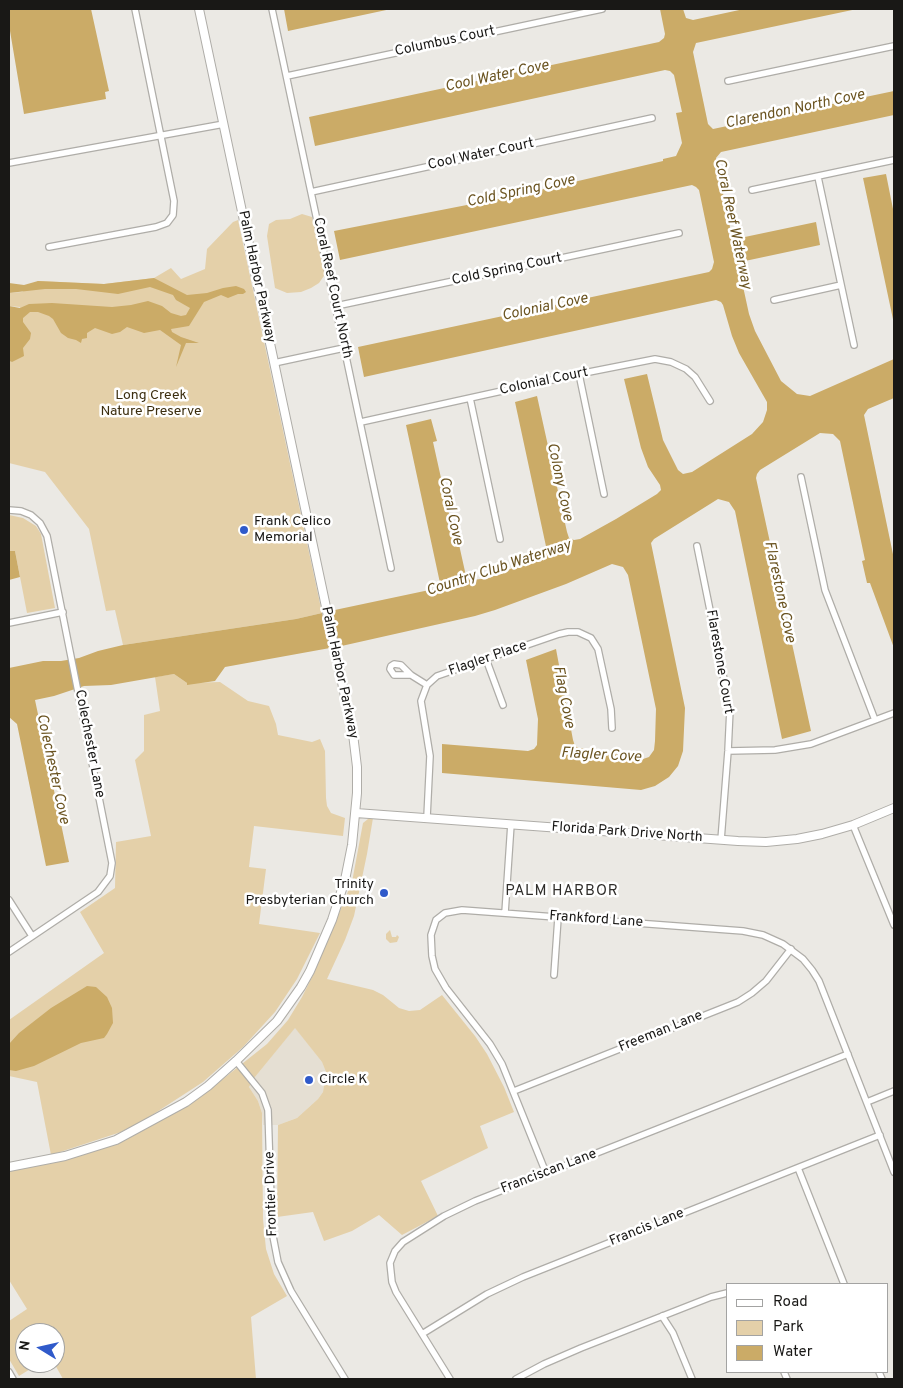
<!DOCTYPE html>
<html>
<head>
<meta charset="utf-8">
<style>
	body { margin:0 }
	#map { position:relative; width:903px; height:1388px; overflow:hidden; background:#ebe9e4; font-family:Overpass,sans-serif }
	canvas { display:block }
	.frame { position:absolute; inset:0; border:10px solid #191816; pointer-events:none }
	.legend { position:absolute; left:726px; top:1283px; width:162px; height:90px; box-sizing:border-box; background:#fff; border:1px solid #a3a3a2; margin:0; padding:6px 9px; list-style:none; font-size:15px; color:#191816 }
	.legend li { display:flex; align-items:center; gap:10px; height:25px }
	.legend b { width:25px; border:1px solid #a3a3a2 }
	.north { position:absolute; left:15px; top:1323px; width:50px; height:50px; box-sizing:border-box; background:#fff; border:1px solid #a3a3a2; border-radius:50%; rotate:279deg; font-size:14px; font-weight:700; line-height:20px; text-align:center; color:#191816 }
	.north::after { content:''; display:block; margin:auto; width:18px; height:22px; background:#305aca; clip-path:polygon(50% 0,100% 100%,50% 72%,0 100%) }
</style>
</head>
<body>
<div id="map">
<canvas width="903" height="1388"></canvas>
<div class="frame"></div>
<ul class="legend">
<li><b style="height:6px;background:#fff"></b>Road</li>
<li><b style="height:14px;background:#e4d0a9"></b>Park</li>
<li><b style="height:14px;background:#cbab67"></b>Water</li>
</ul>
<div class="north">N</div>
</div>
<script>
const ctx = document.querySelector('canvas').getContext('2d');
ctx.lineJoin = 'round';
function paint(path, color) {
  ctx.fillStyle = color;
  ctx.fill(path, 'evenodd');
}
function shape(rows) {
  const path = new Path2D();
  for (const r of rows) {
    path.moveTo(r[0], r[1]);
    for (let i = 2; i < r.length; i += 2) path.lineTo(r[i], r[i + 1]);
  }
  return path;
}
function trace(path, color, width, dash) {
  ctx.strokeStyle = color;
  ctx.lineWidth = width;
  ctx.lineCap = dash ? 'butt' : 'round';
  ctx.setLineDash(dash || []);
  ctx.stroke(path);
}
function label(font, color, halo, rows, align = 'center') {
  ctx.font = font + ' Overpass,sans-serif';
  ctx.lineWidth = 5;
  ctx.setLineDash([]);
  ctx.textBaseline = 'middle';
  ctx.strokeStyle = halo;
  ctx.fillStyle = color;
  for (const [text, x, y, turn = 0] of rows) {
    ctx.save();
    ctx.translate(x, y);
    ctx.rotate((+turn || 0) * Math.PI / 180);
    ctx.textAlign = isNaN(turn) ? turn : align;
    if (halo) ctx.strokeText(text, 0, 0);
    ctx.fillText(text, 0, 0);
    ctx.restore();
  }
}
paint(shape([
	[295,1027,322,1062,326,1072,323,1092,318,1099,297,1118,278,1125,263,1125,262,1113,258,1101,249,1087,255,1077]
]), '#e5dfd3');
paint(shape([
	[302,214,312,217,326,273,319,283,311,288,301,292,287,293,275,288,267,236,269,224,276,220,290,219],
	[238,220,322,613,296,619,123,645,115,610,106,611,89,529,45,472,9,463,9,361,12,362,20,307,9,306,9,293,22,292,38,281,104,284,154,278,171,268,181,279,205,269,207,249,233,222],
	[9,515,23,518,36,526,41,534,55,608,27,613,15,551,9,551],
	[174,674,187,683,220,682,248,701,269,706,276,724,278,735,312,742,320,739,325,751,326,798,327,806,331,813,345,818,343,836,254,826,249,867,266,869,259,924,320,933,297,979,275,1012,243,1047,203,1082,146,1119,121,1132,51,1155,37,1082,9,1076,9,1020,104,953,80,912,115,888,116,842,151,836,135,760,144,751,144,715,160,711,155,677],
	[373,818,367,854,354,916,345,940,327,979,373,990,383,995,399,1008,409,1011,420,1010,442,995,475,1036,487,1054,504,1087,514,1112,480,1126,488,1148,421,1181,438,1216,402,1235,379,1215,352,1231,324,1241,313,1212,277,1217,278,1125,297,1118,318,1099,323,1092,326,1072,322,1062,295,1028,255,1077,249,1087,258,1101,262,1113,263,1219,266,1249,274,1274,287,1296,251,1317,256,1379,63,1379,54,1363,55,1333,25,1333,25,1363,40,1363,19,1376,9,1359,9,1321,27,1309,9,1280,9,1170,77,1156,126,1140,199,1098,267,1044,288,1020,302,997,313,975,352,882,363,823,368,819],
	[390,930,392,937,396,937,397,935,399,937,397,942,390,943,386,939,386,934]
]), '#e4d0a9');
paint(shape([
	[9,9,91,9,109,91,105,92,106,99,24,114,9,25],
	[284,9,391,9,288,31],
	[660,9,683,9,686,18,693,20,744,9,857,9,696,43,693,52,708,124,713,129,894,91,894,115,721,152,716,158,731,232,734,237,740,238,816,222,820,245,745,261,741,263,739,268,749,314,755,331,781,381,797,394,810,396,894,359,894,398,868,409,864,415,894,559,894,648,870,583,867,583,862,561,865,560,840,441,833,434,820,433,760,470,757,474,756,478,811,731,782,739,735,511,729,502,718,499,654,539,651,543,685,708,683,751,678,766,669,777,655,786,641,790,442,773,442,744,528,751,534,749,537,745,538,719,526,660,556,649,573,740,575,746,579,748,643,759,649,757,654,750,655,741,656,709,628,575,623,567,612,564,566,584,495,610,475,616,337,647,330,611,434,589,440,583,406,425,431,419,437,441,433,442,455,541,458,540,466,576,473,580,489,578,543,555,547,551,515,402,537,396,567,532,569,538,574,540,580,539,616,519,657,494,661,490,660,485,648,467,641,448,624,379,647,374,663,440,678,470,683,474,692,472,752,434,763,422,767,410,767,402,739,353,732,336,723,305,721,302,716,300,364,377,358,347,709,272,712,269,714,262,699,190,696,187,692,185,340,260,334,231,523,194,663,161,663,159,676,156,682,143,676,113,682,112,674,75,670,71,665,70,315,146,309,117,659,42,664,38,665,34],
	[886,174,894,214,894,324,863,178],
	[154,278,187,295,207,293,223,288,236,286,244,289,246,292,243,294,238,294,228,298,221,295,204,302,189,326,171,329,172,332,181,337,199,343,186,343,176,367,181,345,160,330,144,333,127,327,120,332,112,334,95,328,87,333,87,338,82,339,81,343,76,340,68,338,61,333,53,319,49,316,38,312,30,312,23,318,23,322,31,333,30,339,23,348,24,356,12,362,9,361,9,306,20,308,29,304,52,303,112,307,131,305,148,301,162,306,171,313,181,316,186,315,190,308,176,300,173,295,150,287,118,294,76,289,45,289,9,293,9,283,24,285,38,281,104,284],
	[9,551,15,551,20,577,9,580],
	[322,613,330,648,225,667,215,681,187,685,187,683,174,674,111,685,84,686,54,696,35,700,69,862,46,866,17,724,9,717,9,668,43,661,61,661,79,658,98,651,123,645,296,619],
	[87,986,96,987,107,997,112,1008,113,1023,107,1034,104,1038,81,1043,34,1066,16,1071,9,1070,9,1044,19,1033,51,1008]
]), '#cbab67');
const minor = shape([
	[272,9,391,568],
	[287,76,602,9],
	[728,81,894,46],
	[9,163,224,124],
	[818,177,854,345],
	[752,190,894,160],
	[311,192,652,118],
	[49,247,156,227,167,223,173,215,174,201,135,9],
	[774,300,841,285],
	[336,306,679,233],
	[274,363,344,348],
	[579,374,604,494],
	[470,398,500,539],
	[361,422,579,374,655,359,671,362,686,369,695,377,710,401],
	[801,477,825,590,875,720],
	[9,510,21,511,31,515,40,523,47,536,112,863,110,876,98,892,9,952],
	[697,546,730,709,728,751,721,840],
	[9,623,63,612],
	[486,659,503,705],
	[411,675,394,675,390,669,391,666,394,664,401,665,411,675,427,685],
	[728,751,775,750,811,744,894,713],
	[427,817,430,756,421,701,427,685,437,676,559,634,568,632,578,632,591,638,598,649,611,709,612,728],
	[853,825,894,925],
	[9,900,32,936],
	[505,913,511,824],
	[554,975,558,918],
	[236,1061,262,1093,268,1110,272,1231,278,1262,291,1291,345,1379],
	[514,1091,738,1002,752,993,766,981,791,949],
	[867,1102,894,1091],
	[798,1168,844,1284],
	[546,1173,502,1064,490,1044,446,988,435,969,432,956,431,935,436,920,445,913,462,910,743,931,763,935,783,944,803,959,812,970,819,981,894,1172],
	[662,1316,673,1333,692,1379],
	[422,1334,487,1294,523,1277,880,1135],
	[9,1372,13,1379],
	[784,1372,787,1379],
	[879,1372,882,1379],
	[450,1379,396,1292,392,1282,390,1263,395,1251,403,1242,444,1216,475,1201,848,1054],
	[516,1379,544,1364,581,1348,711,1297,727,1293]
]);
const tertiary = shape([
	[356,813,738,841,766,842,797,839,822,834,853,825,894,808],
	[9,1167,65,1156,116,1140,186,1102,208,1086,236,1061,277,1021,301,987,310,971,332,920,345,880,352,845,357,793,357,767,353,734,199,9]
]);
trace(minor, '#afada8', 8);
trace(tertiary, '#afada8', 10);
trace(minor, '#fff', 5.5);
trace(tertiary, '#fff', 8);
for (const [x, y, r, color] of [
	[244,530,5,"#305aca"],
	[384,893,5,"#305aca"],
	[309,1080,5,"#305aca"]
]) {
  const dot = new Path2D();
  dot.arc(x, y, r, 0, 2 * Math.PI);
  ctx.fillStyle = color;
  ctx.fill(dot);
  trace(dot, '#fff', 2);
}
label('14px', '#191816', '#fff', [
	["Columbus Court",445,42,-12],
	["Cool Water Court",481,155,-12],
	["Cold Spring Court",507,270,-12],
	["Palm Harbor Parkway",256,277,78],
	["Coral Reef Court North",332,288,78],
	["Colonial Court",544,382,-12],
	["Flagler Place",488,659,-19],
	["Flarestone Court",719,662,80],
	["Palm Harbor Parkway",339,673,78],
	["Colechester Lane",89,744,79],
	["Florida Park Drive North",627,833,4],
	["Frankford Lane",596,920,4],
	["Freeman Lane",661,1032,-22],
	["Franciscan Lane",549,1172,-21],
	["Frontier Drive",272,1194,-92],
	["Francis Lane",647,1228,-22]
]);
label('14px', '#3c2e0f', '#fff', [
	["Long Creek",151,396],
	["Nature Preserve",151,412]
]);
label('14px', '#191816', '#fff', [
	["Frank Celico",254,522],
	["Memorial",254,538],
	["Trinity",374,885,"right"],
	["Presbyterian Church",374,901,"right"],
	["Circle K",319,1080]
], 'left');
label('italic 15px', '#6b5421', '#fff', [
	["Cool Water Cove",497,77,-12],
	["Clarendon North Cove",795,110,-12],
	["Cold Spring Cove",521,192,-12],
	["Coral Reef Waterway",732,224,78],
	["Colonial Cove",545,308,-12],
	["Colony Cove",559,482,78],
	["Coral Cove",450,511,78],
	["Country Club Waterway",499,569,-18],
	["Flarestone Cove",779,592,78],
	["Flag Cove",563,697,79],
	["Flagler Cove",601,756,3],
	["Colechester Cove",52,769,78]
]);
ctx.letterSpacing = '1px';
label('15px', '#2f2d2a', '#fff', [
	["PALM HARBOR",562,892]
]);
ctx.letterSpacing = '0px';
</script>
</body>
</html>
